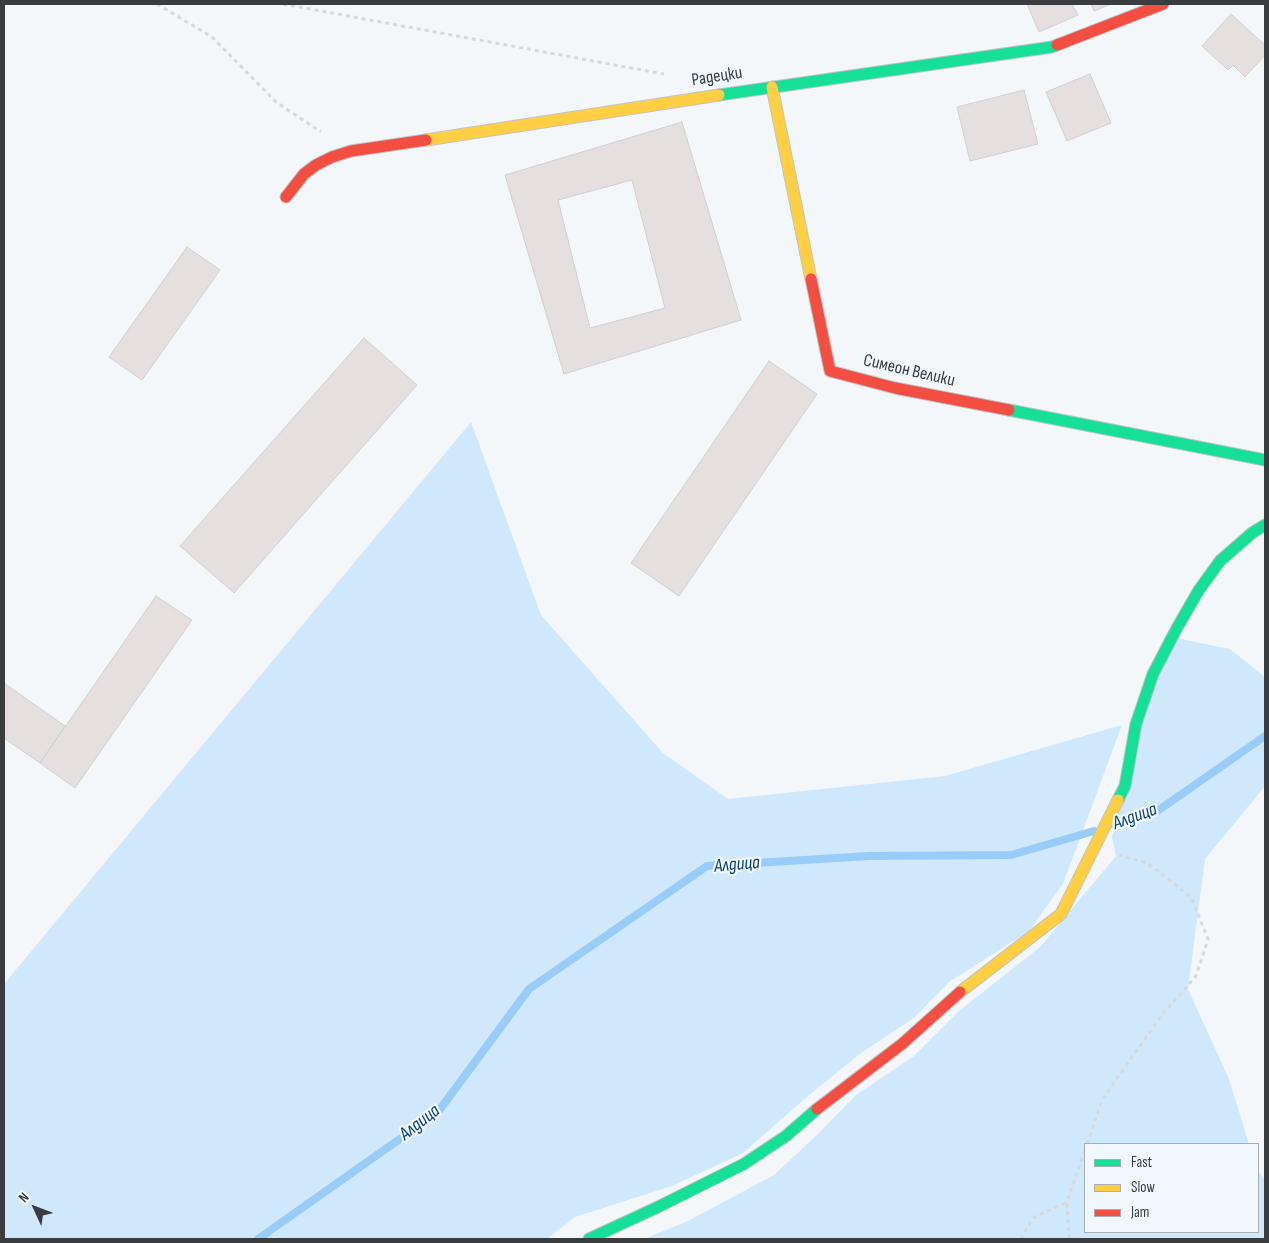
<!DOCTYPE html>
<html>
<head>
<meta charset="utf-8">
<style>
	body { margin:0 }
	#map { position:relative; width:1269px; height:1243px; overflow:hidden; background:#f4f7fa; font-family:"Sofia Sans Condensed",sans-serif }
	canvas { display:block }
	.frame { position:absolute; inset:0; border:5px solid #3a3d3f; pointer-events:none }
	.legend { position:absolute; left:1084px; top:1143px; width:175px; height:90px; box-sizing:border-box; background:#f0f8fe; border:1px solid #a7adb2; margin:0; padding:6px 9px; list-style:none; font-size:15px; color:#3a3d3f }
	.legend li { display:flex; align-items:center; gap:10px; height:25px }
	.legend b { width:25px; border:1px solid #a7adb2 }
	.north { position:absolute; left:10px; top:1183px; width:50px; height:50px; -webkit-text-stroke:4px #f0f8fe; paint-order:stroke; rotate:313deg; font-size:14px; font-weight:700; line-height:20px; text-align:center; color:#3a3d3f }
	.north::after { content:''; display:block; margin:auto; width:18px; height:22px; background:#3a3d3f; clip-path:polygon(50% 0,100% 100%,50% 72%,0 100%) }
</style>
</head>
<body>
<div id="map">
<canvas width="1269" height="1243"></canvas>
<div class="frame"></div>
<ul class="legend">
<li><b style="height:6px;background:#16e098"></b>Fast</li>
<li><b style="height:6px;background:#ffcf43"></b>Slow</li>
<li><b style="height:6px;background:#f24e42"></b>Jam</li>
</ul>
<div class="north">N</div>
</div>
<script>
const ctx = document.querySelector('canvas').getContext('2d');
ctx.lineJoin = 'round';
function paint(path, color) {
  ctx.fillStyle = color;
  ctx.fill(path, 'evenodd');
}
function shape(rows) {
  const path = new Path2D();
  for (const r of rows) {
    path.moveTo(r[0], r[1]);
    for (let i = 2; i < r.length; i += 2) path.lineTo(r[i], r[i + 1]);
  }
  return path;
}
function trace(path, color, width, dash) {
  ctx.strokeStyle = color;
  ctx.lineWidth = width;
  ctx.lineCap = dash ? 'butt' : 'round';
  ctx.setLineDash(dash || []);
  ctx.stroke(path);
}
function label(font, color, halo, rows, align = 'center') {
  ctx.font = font + ' "Sofia Sans Condensed",sans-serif';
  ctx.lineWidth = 4.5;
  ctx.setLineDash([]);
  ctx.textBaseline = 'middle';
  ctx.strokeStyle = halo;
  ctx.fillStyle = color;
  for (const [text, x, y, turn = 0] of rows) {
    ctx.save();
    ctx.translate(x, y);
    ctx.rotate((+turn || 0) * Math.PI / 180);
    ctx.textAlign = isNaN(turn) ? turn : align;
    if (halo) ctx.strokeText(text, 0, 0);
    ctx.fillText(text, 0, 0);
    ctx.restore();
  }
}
paint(shape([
	[471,422,541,615,663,753,728,799,945,776,1122,725,1063,884,1029,931,949,982,914,1018,861,1053,808,1096,743,1153,672,1186,575,1217,547,1239,4,1239,4,984],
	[1166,636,1230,649,1265,677,1265,786,1205,859,1188,989,1229,1079,1249,1144,1085,1144,1085,1232,1258,1232,1258,1171,1265,1179,1265,1239,644,1239,688,1221,774,1175,818,1134,856,1095,914,1056,959,1011,1040,947,1116,856,1112,837]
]), '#cfe8fb');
trace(shape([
	[1114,825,1156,812,1265,736],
	[258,1239,438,1112,529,989,707,866,869,856,1011,855,1094,831]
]), '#9accf9', 8);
const building = shape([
	[1027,4,1072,4,1078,15,1039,32,1027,4],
	[1091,4,1111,4,1094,11,1091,4],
	[1231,14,1265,45,1265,55,1245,77,1233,65,1228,70,1202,46,1231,14],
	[1090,74,1111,123,1067,141,1046,92,1090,74],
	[1024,90,1038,144,970,161,957,107,1024,90],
	[682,122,741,320,564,374,505,175,682,122],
	[632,180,665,308,590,328,558,200,632,180],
	[187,247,220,270,142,380,109,357,187,247],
	[364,338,417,385,234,593,180,546,364,338],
	[769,361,817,394,679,596,631,563,769,361],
	[156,596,192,620,75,788,40,763,156,596],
	[4,683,65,726,40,763,4,738,4,683]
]);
paint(building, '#e5dfe0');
trace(building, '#d0cfd1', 1);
const fast = shape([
	[719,95,1052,47,1057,45],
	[1009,410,1265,460],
	[1118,800,1125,786,1136,724,1153,674,1177,628,1199,590,1220,561,1252,533,1265,525],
	[589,1239,658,1207,744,1164,786,1136,817,1109]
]);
const slow = shape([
	[772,87,811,279],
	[426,140,719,95],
	[960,992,1061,914,1118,800]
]);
const jam = shape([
	[1057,45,1163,4],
	[286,197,304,174,316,165,332,157,351,151,426,140],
	[811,279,830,371,895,388,1009,410],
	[817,1109,902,1044,960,992]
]);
trace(fast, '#c1c4c6', 13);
trace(slow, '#c1c4c6', 13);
trace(jam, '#c1c4c6', 13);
trace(shape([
	[157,4,212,37,276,102,321,132],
	[283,4,664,74],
	[1087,1144,1102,1100,1161,1016,1196,976,1208,939,1191,897,1147,863,1119,855],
	[1021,1239,1033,1218,1067,1202],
	[1069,1239,1067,1202,1085,1149]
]), '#d7d8da', 3, [4, 4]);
trace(fast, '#16e098', 11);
trace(slow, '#ffcf43', 11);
trace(jam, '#f24e42', 11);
label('18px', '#3a3d3f', '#f0f8fe', [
	["Радецки",717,77,-9],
	["Симеон Велики",909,371,13]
]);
label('italic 19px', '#0c4169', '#f0f8fe', [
	["Алдица",1135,817,-20],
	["Алдица",737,865,-5],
	["Алдица",420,1123,-38]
]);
</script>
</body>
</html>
